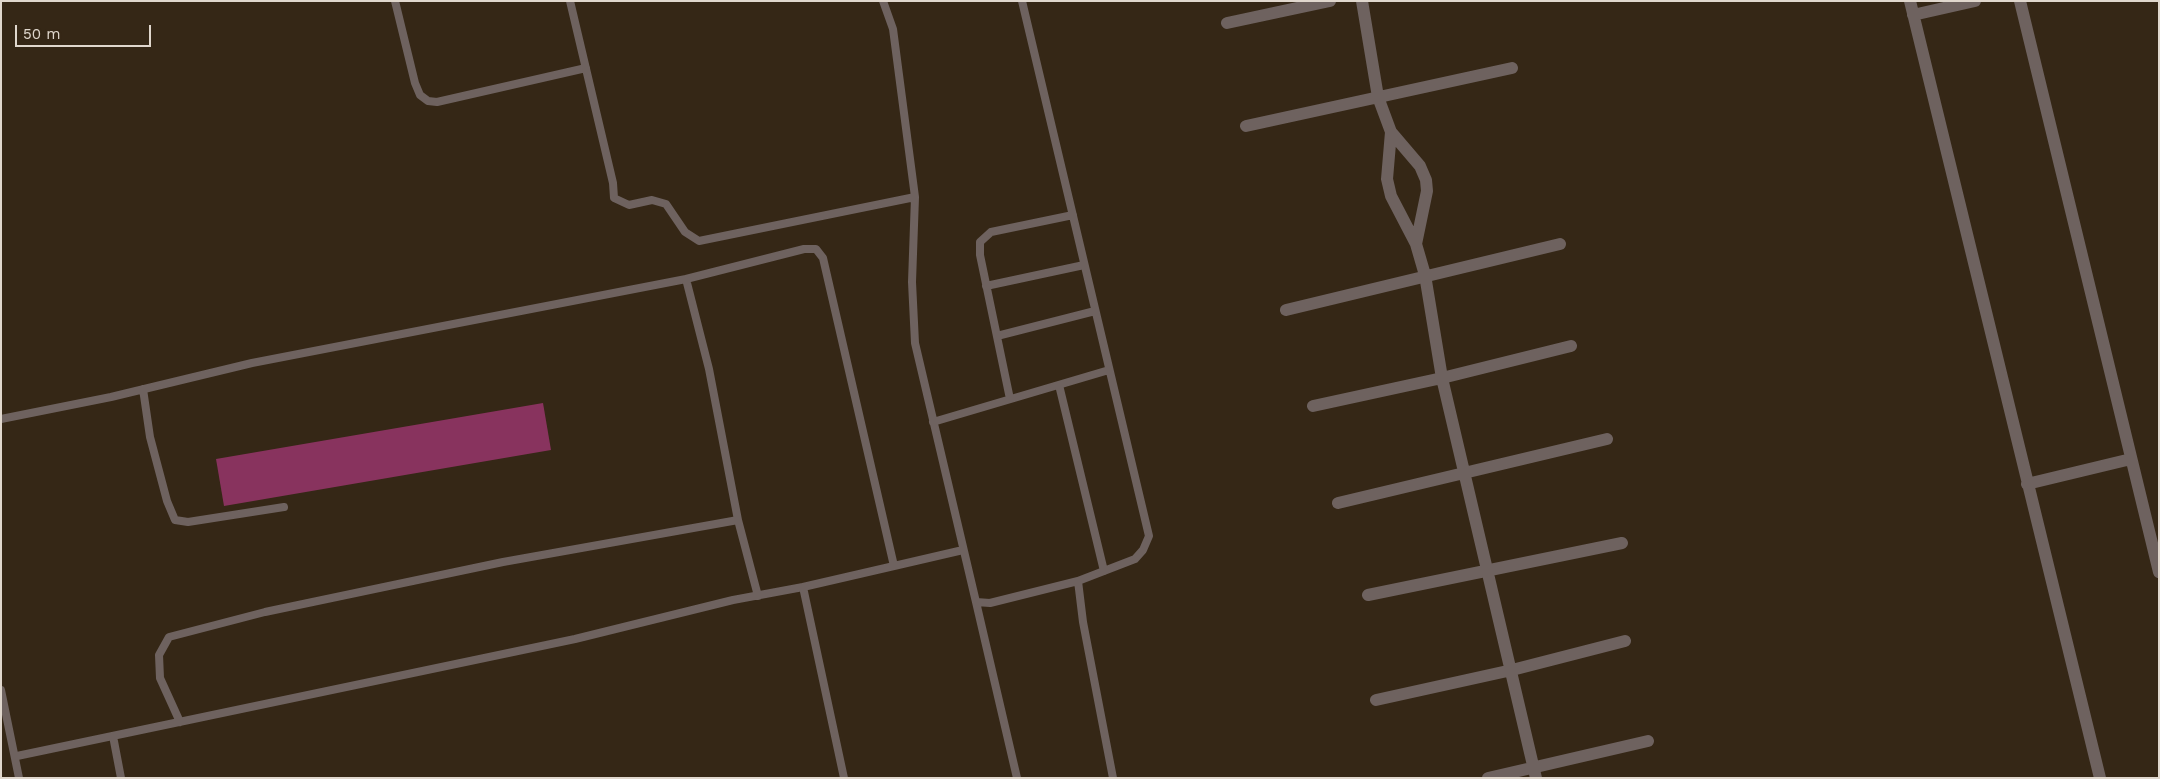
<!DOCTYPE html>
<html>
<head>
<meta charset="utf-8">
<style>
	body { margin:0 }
	#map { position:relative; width:2160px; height:779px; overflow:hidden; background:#352716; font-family:"Work Sans",sans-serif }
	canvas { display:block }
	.frame { position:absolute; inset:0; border:2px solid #e0d7cd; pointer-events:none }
	.scale { position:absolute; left:15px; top:25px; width:136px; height:22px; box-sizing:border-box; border:2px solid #e0d7cd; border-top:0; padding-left:6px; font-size:15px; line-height:18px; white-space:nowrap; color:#e0d7cd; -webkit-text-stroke:4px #352716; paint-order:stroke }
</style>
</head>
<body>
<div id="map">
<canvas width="2160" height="779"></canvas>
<div class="frame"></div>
<div class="scale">50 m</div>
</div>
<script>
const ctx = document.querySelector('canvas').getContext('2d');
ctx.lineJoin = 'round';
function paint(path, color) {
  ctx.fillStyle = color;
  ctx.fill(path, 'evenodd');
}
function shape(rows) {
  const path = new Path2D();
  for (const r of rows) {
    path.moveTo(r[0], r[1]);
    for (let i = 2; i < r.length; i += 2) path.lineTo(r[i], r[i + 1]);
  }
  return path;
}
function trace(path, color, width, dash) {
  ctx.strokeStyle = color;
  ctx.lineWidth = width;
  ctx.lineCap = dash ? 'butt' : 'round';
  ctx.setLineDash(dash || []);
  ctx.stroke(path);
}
paint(shape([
	[543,403,551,450,224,506,216,459]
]), '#88335e');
trace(shape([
	[395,1,415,83,420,95,428,101,437,102,586,68],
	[570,1,613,183,614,198,629,205,652,200,666,204,685,232,699,241,915,197],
	[883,1,893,29,915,197,912,282,915,343,976,602,990,603,1078,581],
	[1022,1,1149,536,1143,550,1135,559,1078,581,1083,622,1113,778],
	[686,279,709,369,738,520],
	[986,286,1084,265],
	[997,336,1095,311],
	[1059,385,1104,571],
	[143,389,150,437,167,501,175,520,188,522,284,507],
	[1010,399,980,255,980,242,991,232,1073,215],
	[1,419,111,397,252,363,686,279,804,249,816,249,823,258,894,566,803,587],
	[933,422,1109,370],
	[894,566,963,550],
	[976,602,1017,778],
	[1,690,19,778],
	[180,722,160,678,159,655,169,637,265,612,503,562,738,520,758,596],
	[113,736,121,778],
	[17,756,575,639,733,600,803,587,844,778]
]), '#6e625f', 8);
trace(shape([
	[1362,1,1378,97,1391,132,1387,179,1391,196,1416,244,1425,275,1442,378,1536,778],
	[1910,1,2100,778],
	[2020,1,2159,572],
	[1913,15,1975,1],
	[1227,23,1330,1],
	[1246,126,1512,68],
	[1391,132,1420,166,1426,180,1427,191,1416,244],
	[1286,310,1560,244],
	[1313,406,1442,378,1571,346],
	[2027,484,2131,459],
	[1338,503,1607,439],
	[1368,595,1622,543],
	[1376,700,1512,670,1625,641],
	[1488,778,1648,741]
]), '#6e625f', 12);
</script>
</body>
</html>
